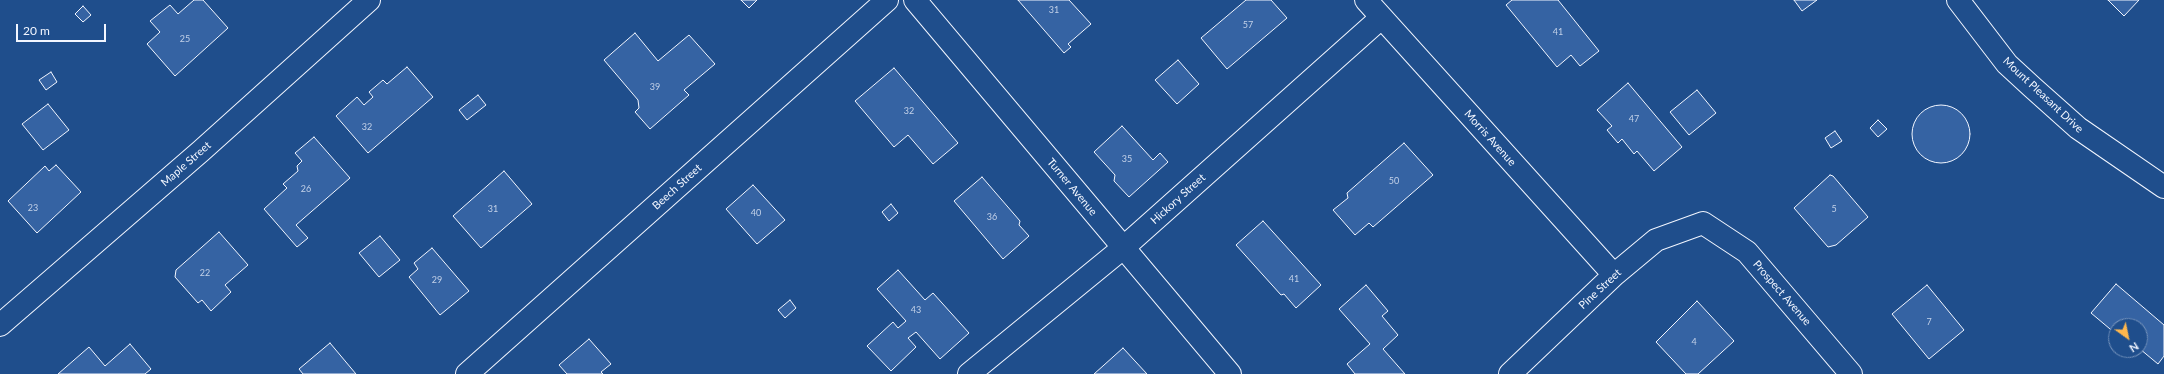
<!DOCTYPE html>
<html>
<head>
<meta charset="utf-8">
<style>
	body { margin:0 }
	#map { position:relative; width:2164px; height:374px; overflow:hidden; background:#1f4e8c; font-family:Lato,sans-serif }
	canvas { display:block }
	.north { position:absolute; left:2108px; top:318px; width:40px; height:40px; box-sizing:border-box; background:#1f4e8c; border:1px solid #7391ba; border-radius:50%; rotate:147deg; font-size:11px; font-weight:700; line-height:16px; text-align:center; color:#f2f6ff }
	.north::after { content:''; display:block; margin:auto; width:14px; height:18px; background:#ffb74d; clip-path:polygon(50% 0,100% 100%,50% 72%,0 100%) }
	.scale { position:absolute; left:16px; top:24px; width:90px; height:18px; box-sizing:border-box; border:2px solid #f2f6ff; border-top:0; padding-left:5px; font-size:12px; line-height:14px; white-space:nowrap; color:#f2f6ff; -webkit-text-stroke:3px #1f4e8c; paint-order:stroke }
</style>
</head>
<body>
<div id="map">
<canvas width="2164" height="374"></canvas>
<div class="north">N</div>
<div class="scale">20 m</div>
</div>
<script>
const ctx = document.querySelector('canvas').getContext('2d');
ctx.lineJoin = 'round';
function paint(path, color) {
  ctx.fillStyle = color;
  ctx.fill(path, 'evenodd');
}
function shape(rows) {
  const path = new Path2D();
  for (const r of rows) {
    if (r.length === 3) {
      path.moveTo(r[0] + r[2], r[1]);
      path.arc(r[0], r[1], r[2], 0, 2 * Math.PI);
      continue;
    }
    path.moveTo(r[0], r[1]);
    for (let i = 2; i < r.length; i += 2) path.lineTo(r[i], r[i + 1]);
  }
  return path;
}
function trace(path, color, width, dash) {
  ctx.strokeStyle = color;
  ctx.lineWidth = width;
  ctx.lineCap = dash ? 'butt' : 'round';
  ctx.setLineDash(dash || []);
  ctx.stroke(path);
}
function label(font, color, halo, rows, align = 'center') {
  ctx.font = font + ' Lato,sans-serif';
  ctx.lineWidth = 3;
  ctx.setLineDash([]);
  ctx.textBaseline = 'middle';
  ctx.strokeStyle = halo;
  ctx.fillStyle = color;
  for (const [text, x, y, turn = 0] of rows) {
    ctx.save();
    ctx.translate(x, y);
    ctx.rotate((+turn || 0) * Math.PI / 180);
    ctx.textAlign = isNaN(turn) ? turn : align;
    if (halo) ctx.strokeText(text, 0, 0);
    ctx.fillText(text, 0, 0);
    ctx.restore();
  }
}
const building = shape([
	[194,0,203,0,228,28,175,76,147,44,160,32,150,21,170,5,178,14,194,0],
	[741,0,757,0,749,8,741,0],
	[1018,0,1069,0,1091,24,1068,44,1071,47,1064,53,1018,0],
	[1246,0,1271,0,1287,18,1227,69,1201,38,1246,0],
	[1512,0,1558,0,1599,51,1580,66,1571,55,1557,67,1506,5,1512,0],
	[1794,0,1817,0,1802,11,1794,0],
	[2108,0,2139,0,2124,16,2108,0],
	[83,6,91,15,83,22,75,14,83,6],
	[635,33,658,61,689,35,715,64,684,90,689,95,650,129,635,112,639,108,638,100,604,60,635,33],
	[1178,60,1199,84,1177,104,1155,80,1178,60],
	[407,67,433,97,368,153,336,116,357,97,364,105,373,97,369,92,383,80,387,84,407,67],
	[894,68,958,143,933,164,908,135,894,147,855,101,894,68],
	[51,72,57,82,46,90,39,80,51,72],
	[1628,83,1682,147,1654,171,1637,151,1634,154,1622,139,1618,143,1607,130,1612,126,1597,110,1628,83],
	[1697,90,1716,113,1689,135,1670,112,1697,90],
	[478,95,486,105,467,120,459,110,478,95],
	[48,104,69,130,43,150,22,124,48,104],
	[1941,134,29],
	[1878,120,1887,129,1878,137,1870,128,1878,120],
	[1122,126,1153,160,1160,153,1168,162,1129,197,1114,181,1115,175,1094,152,1122,126],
	[1835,131,1842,141,1831,148,1825,138,1835,131],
	[314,137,350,178,296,225,308,238,297,247,264,209,287,188,283,184,298,171,297,166,302,161,295,153,314,137],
	[1404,143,1433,175,1373,227,1369,223,1355,235,1333,210,1348,198,1347,193,1404,143],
	[56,165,81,192,37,233,8,201,45,166,49,171,56,165],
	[504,171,532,204,481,248,453,216,504,171],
	[1830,175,1833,176,1868,217,1836,245,1828,247,1794,208,1830,175],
	[982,177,1020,221,1019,225,1029,236,1003,259,954,201,982,177],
	[753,185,785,220,757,244,726,209,753,185],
	[891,204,898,213,889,221,882,212,891,204],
	[1263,221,1321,285,1296,308,1284,294,1281,295,1236,245,1263,221],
	[219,232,248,265,225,285,231,292,211,311,202,300,198,303,175,277,176,270,219,232],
	[380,236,400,260,379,277,359,253,380,236],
	[432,248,469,291,440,315,409,277,418,269,414,263,432,248],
	[898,270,925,300,933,293,969,333,940,359,916,332,908,338,916,347,891,371,867,346,893,322,898,328,906,321,877,289,898,270],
	[2116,284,2164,325,2164,356,2158,364,2140,349,2140,326,2116,326,2116,334,2091,313,2116,284],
	[1366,285,1388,311,1382,316,1398,335,1383,349,1405,374,1355,374,1347,364,1370,344,1339,309,1366,285],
	[1927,285,1964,330,1929,359,1892,314,1927,285],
	[790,300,796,308,785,318,778,310,790,300],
	[1697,301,1734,341,1698,374,1686,374,1656,342,1697,301],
	[589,339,611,364,601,372,603,374,567,374,559,365,589,339],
	[330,343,356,374,303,374,299,369,330,343],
	[130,344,151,369,145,374,58,374,89,347,105,366,130,344],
	[1123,348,1147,374,1094,374,1123,348]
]);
paint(building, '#3563a3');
trace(building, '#f2f6ff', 1);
const street = shape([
	[915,0,1230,374],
	[1366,0,1614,275],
	[1958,0,2007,64,2032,87,2078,128,2164,187],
	[0,325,201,151,369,0],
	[467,374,887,0],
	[969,374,1123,248,1381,18],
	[1510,374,1614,275,1656,240,1703,223,1747,252,1851,374]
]);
trace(street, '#f2f6ff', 24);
trace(street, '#1f4e8c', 22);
label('9px', '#c3d1e8', null, [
	["31",1054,10],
	["57",1248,25],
	["41",1558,32],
	["25",185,39],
	["39",655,87],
	["32",909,111],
	["47",1634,119],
	["32",367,127],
	["35",1127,159],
	["50",1394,181],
	["26",306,189],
	["23",33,208],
	["31",493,209],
	["5",1834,209],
	["40",756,213],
	["36",992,217],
	["22",205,273],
	["41",1294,279],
	["29",437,280],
	["43",916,310],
	["7",1929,322],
	["4",1694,342]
]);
label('11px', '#f2f6ff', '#1f4e8c', [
	["Mount Pleasant Drive",2043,95,43],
	["Morris Avenue",1490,138,48],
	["Maple Street",186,164,-41],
	["Beech Street",677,187,-42],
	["Turner Avenue",1072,187,50],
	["Hickory Street",1178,199,-42],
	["Pine Street",1600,289,-43],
	["Prospect Avenue",1782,293,49]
]);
</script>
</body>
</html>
